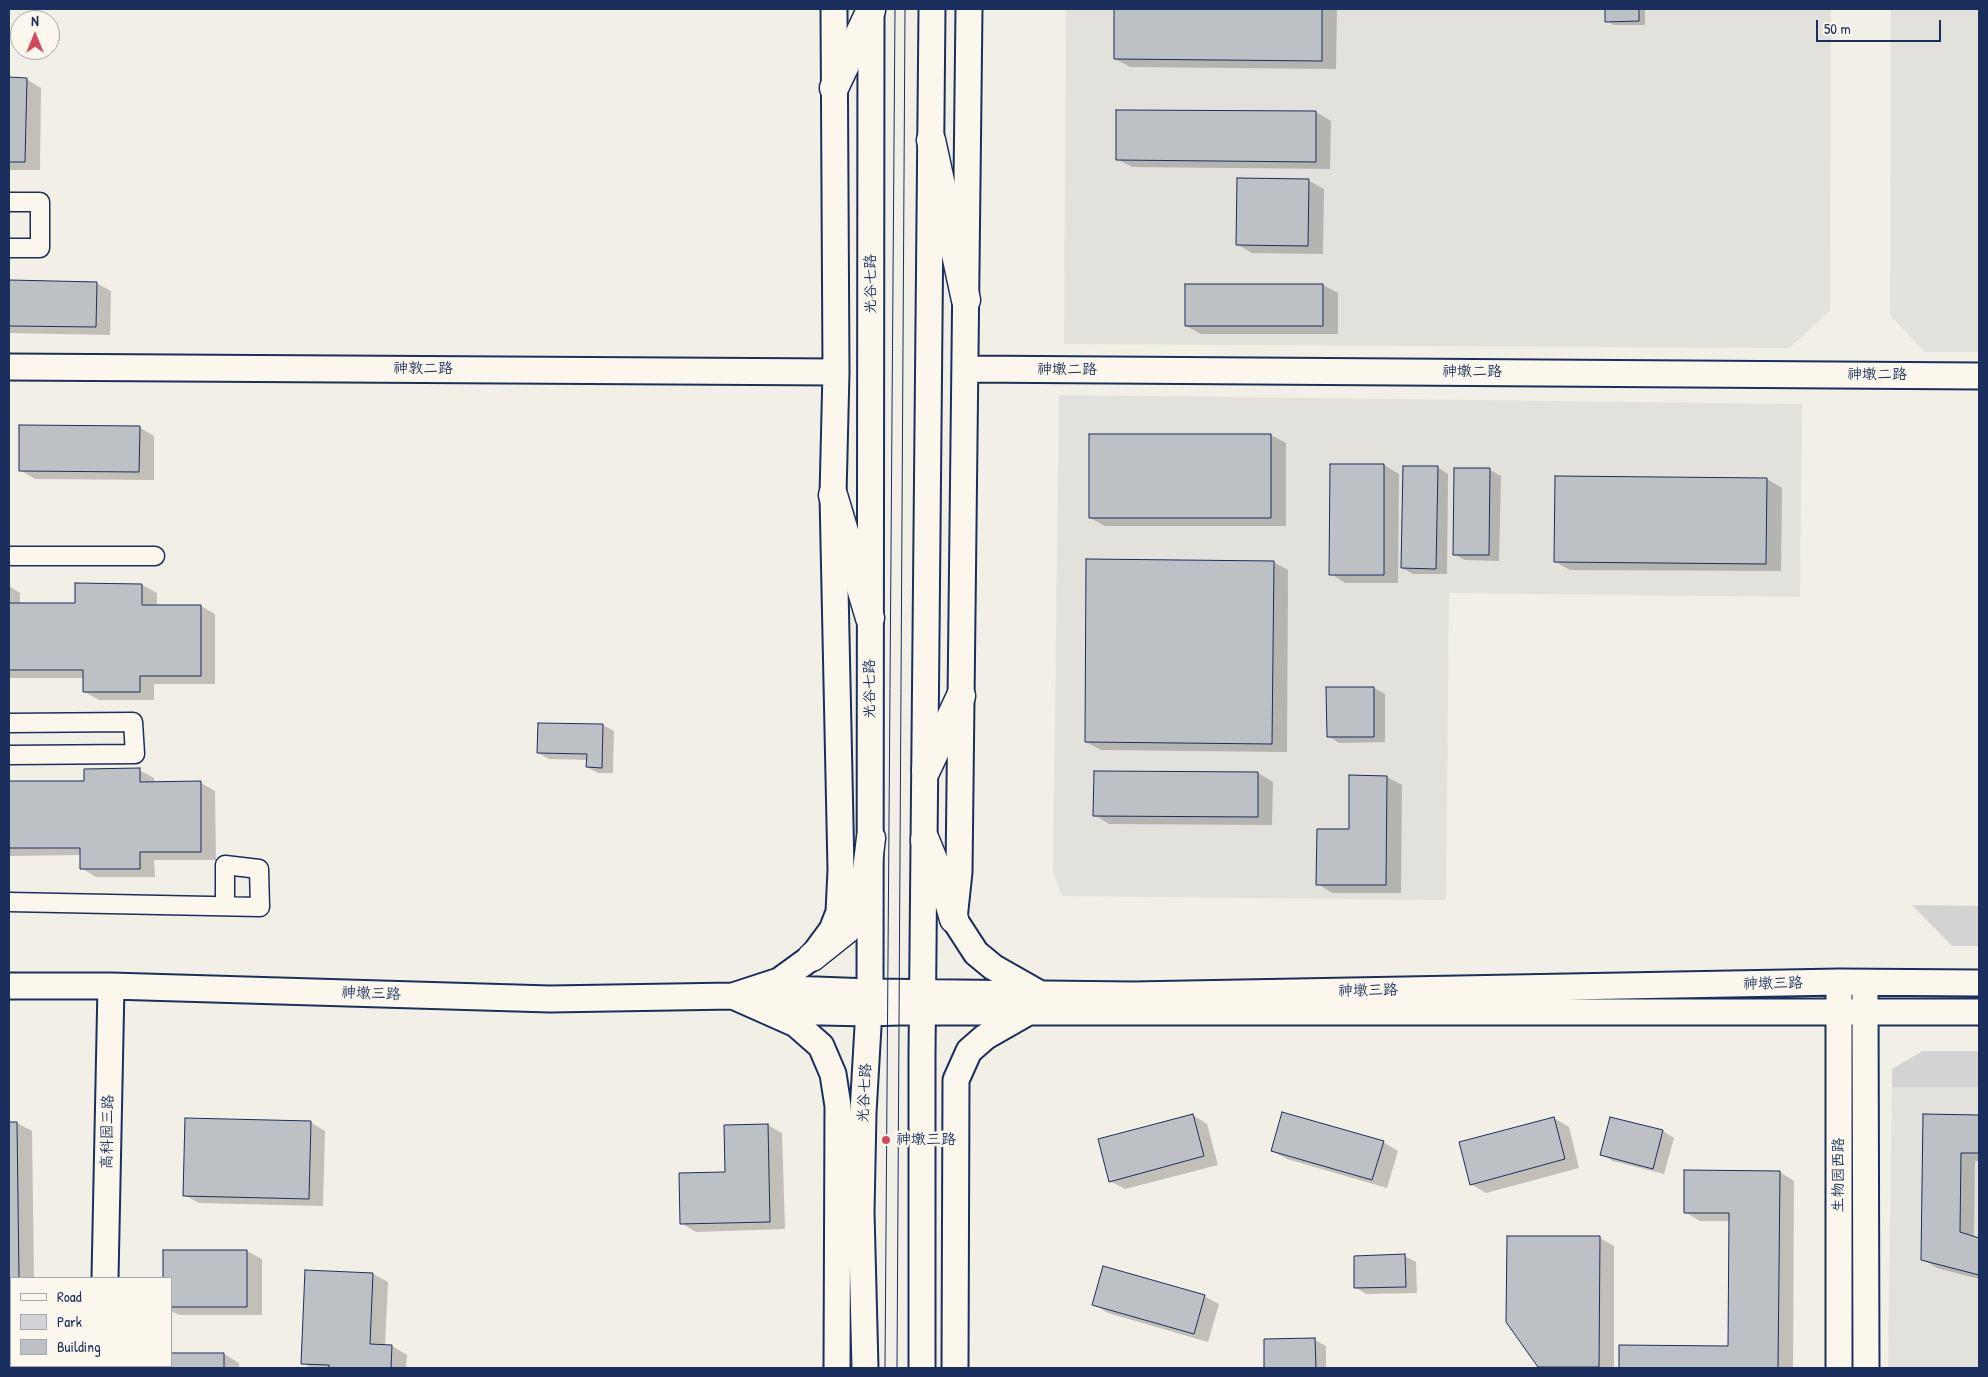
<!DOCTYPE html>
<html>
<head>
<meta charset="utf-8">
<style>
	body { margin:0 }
	#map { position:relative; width:1988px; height:1377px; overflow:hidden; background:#f2efe6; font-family:"Patrick Hand",sans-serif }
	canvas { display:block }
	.frame { position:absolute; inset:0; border:10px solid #1b2f5e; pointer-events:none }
	.legend { position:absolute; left:10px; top:1277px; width:162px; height:90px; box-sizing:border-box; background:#fbf7ec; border:1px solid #a1a7b3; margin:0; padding:6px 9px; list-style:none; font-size:15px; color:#1b2f5e }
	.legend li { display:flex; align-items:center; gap:10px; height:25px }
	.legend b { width:25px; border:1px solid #a1a7b3 }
	.north { position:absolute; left:10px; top:10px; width:50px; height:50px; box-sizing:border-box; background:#fbf7ec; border:1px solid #a1a7b3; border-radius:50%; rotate:0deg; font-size:14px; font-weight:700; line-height:20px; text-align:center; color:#1b2f5e }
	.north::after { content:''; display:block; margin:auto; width:18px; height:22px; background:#d1495b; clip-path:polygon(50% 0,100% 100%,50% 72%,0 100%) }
	.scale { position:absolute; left:1816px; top:20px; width:125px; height:22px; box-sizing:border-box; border:2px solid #1b2f5e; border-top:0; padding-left:6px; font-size:15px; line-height:18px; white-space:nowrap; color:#1b2f5e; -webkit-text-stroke:4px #fbf7ec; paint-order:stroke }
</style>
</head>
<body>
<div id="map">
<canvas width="1988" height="1377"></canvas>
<div class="frame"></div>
<ul class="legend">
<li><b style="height:6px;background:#fbf7ec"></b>Road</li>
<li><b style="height:14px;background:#d2d3d2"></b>Park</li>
<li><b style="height:14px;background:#bdc0c4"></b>Building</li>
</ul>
<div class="north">N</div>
<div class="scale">50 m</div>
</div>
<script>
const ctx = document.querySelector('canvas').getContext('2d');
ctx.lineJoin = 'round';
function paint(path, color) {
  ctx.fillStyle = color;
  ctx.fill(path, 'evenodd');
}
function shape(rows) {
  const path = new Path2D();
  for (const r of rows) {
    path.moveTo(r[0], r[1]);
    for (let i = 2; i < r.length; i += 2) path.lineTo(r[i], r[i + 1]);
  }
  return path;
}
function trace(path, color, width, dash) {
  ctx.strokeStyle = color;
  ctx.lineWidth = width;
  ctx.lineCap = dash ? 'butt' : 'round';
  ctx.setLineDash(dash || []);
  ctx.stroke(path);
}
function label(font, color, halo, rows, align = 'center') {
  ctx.font = font + ' "Patrick Hand","LXGW WenKai TC",sans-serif';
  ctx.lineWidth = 5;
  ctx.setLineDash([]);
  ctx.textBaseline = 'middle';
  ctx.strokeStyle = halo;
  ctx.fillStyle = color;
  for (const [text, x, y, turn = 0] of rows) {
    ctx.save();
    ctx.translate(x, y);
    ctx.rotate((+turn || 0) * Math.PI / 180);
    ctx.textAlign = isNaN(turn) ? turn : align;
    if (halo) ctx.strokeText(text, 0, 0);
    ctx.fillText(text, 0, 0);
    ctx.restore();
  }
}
paint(shape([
	[1066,9,1831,9,1830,311,1789,348,1064,344],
	[1891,9,1979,9,1979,352,1925,352,1890,315],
	[1059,395,1802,404,1800,597,1449,593,1446,900,1062,896,1053,872],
	[1892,1087,1979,1087,1979,1368,1888,1368]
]), '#e2e1dc');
paint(shape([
	[1912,905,1979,906,1979,946,1952,946],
	[1923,1051,1979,1051,1979,1087,1892,1087,1892,1069]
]), '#d2d3d2');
paint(shape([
	[1115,9,1337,9,1336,69,1130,67,1115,59],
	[1607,9,1645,9,1645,25,1614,25,1607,21],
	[9,79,26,79,41,88,40,170,9,170],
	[1117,111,1316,112,1331,121,1330,169,1132,167,1117,159],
	[1309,181,1324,189,1323,254,1252,253,1237,244],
	[9,281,96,283,111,291,110,335,9,333],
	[1323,285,1338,293,1338,334,1201,334,1186,326],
	[139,427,154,436,154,480,35,479,20,470],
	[1090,435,1271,435,1286,443,1286,526,1105,526,1090,518],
	[1332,465,1384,465,1399,474,1398,583,1345,583,1331,574],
	[1437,467,1448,474,1447,574,1413,574,1402,568],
	[1490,470,1501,476,1499,561,1465,560,1454,554],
	[1767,479,1782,488,1781,571,1570,570,1556,562],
	[1273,562,1288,570,1287,752,1101,750,1086,742],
	[142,585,157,593,157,606,201,606,215,614,215,684,154,684,154,700,99,700,85,692,85,678,9,678,9,586,20,593,20,604,76,604],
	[1374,688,1385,694,1385,742,1339,743,1328,736],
	[603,725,614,731,613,773,598,773,587,767,588,760,549,759,538,753],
	[139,770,154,778,154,783,201,783,215,791,216,860,154,860,155,877,96,877,81,868,81,855,9,856,9,775,10,782,86,782],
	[1258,773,1273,782,1272,825,1109,824,1095,815],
	[1350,776,1387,777,1402,785,1401,893,1332,893,1318,884,1350,830],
	[1193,1115,1207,1124,1218,1165,1125,1189,1110,1181],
	[1924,1116,1979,1116,1979,1161,1975,1161,1974,1238,1979,1239,1979,1279,1937,1268,1922,1259],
	[1554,1118,1569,1127,1579,1168,1486,1193,1471,1184],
	[1611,1118,1663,1131,1674,1138,1664,1174,1613,1161,1602,1155],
	[310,1122,325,1131,323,1206,199,1203,184,1195],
	[9,1123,17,1123,32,1131,34,1278,11,1278,11,1365,9,1365],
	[768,1125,782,1133,785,1229,696,1232,681,1223],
	[1383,1142,1398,1151,1387,1188,1287,1159,1272,1151],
	[1780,1172,1794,1181,1793,1368,1620,1368,1621,1346,1730,1347,1731,1221,1700,1221,1685,1212],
	[1600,1238,1614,1246,1614,1368,1543,1368,1539,1366],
	[164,1251,247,1251,262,1259,262,1315,179,1315,171,1311,171,1278,164,1278],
	[1405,1256,1416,1262,1417,1293,1366,1294,1355,1287],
	[306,1271,373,1274,388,1282,385,1346,392,1346,407,1355,406,1368,311,1368,303,1363],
	[1204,1296,1219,1304,1208,1342,1108,1313,1093,1304],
	[1315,1340,1326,1346,1326,1368,1265,1368,1265,1341],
	[224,1354,239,1363,239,1368,161,1368,161,1366,171,1366]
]), '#0003');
const building = shape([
	[1114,9,1322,9,1322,61,1114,59,1114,9],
	[1605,9,1639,9,1639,21,1605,22,1605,9],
	[9,77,27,78,25,162,9,162,9,77],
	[1116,110,1316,111,1316,162,1116,160,1116,110],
	[1237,178,1309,179,1308,246,1236,245,1237,178],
	[9,280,97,282,96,327,9,326,9,280],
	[1185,284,1323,284,1323,326,1185,326,1185,284],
	[19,425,140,426,139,472,19,471,19,425],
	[1089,434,1271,434,1271,518,1089,518,1089,434],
	[1330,464,1384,464,1384,575,1329,575,1330,464],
	[1403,466,1438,466,1436,569,1401,568,1403,466],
	[1454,468,1490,468,1489,555,1453,555,1454,468],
	[1555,476,1767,478,1766,564,1554,562,1555,476],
	[1086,559,1274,561,1272,744,1085,742,1086,559],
	[75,583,142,584,142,605,201,605,201,676,140,676,140,692,83,692,83,670,9,670,9,603,75,603,75,583],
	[1326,687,1374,687,1374,737,1327,737,1326,687],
	[538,723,603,724,602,768,586,767,587,754,537,753,538,723],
	[140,768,140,782,201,781,201,852,140,852,140,869,80,869,80,848,9,848,9,781,84,781,84,769,140,768],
	[1094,771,1258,772,1258,817,1093,816,1094,771],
	[1349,775,1387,776,1386,885,1316,885,1317,829,1349,829,1349,775],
	[1282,1112,1384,1141,1372,1180,1271,1151,1282,1112],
	[1193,1114,1204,1156,1109,1182,1098,1139,1193,1114],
	[1923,1114,1979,1115,1979,1153,1961,1153,1960,1232,1979,1238,1979,1275,1921,1260,1923,1114],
	[1554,1117,1565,1159,1470,1185,1459,1142,1554,1117],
	[1610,1117,1663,1130,1653,1169,1600,1155,1610,1117],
	[185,1118,311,1121,309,1199,183,1196,185,1118],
	[9,1122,17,1122,19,1278,11,1278,11,1357,9,1357,9,1122],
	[768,1124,770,1222,680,1224,679,1173,725,1172,724,1125,768,1124],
	[1684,1170,1780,1171,1778,1368,1619,1368,1619,1345,1728,1346,1729,1213,1684,1213,1684,1170],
	[1507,1236,1600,1236,1599,1367,1538,1367,1506,1322,1507,1236],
	[163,1250,247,1250,247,1307,171,1307,171,1278,163,1278,163,1250],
	[1405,1254,1406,1287,1354,1288,1354,1256,1405,1254],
	[1103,1266,1205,1295,1194,1334,1092,1305,1103,1266],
	[305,1270,373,1273,370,1344,392,1345,391,1368,329,1368,329,1365,301,1364,305,1270],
	[1315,1338,1316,1368,1264,1368,1264,1339,1315,1338],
	[171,1353,224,1353,224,1368,160,1368,160,1366,171,1366,171,1353]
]);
paint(building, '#bdc0c4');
trace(building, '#1b2f5e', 1);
const street = shape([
	[9,202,40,202,40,248,9,248],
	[9,556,155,556],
	[9,723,133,722,135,754,9,755],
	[9,902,260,907,259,869,225,865,225,906]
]);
const secondary = shape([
	[834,9,836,372,833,495,841,870,839,912,832,930,812,957,779,981,733,996,796,1024,821,1046,833,1074,838,1106,837,1368],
	[969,9,959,872,954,919,976,953,993,967,1037,992],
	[9,367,836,372],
	[965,369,1979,376],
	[9,986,111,986,550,999,733,996],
	[762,988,870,992,1133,995,1839,982,1979,983],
	[1839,995,1839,1368],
	[1865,996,1866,1368],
	[774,1011,869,1013,899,1012,1979,1012],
	[105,1278,111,986],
	[103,1368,103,1366],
	[865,1368,861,1212,863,1113,870,992,871,9],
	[922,1368,922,1054,932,9],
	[955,1368,956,1080,969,1051,985,1037,1027,1013]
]);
const primary = shape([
	[834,88,871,10],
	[931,140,966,300],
	[833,495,870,618],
	[926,770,961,696],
	[925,840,945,889,954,919],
	[812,957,847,929,864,895,871,838]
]);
trace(street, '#1b2f5e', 21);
trace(secondary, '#1b2f5e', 29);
trace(primary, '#1b2f5e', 31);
trace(street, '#fbf7ec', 18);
trace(secondary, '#fbf7ec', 25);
trace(primary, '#fbf7ec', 28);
trace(shape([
	[885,1368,895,9],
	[897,1368,905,9]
]), '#1b2f5e', 1);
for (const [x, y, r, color] of [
	[886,1140,5,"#d1495b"]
]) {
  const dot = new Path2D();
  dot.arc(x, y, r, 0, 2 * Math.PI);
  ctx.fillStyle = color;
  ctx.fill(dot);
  trace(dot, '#fbf7ec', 2);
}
label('15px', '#1b2f5e', '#fbf7ec', [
	["光谷七路",871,284,-90],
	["神敦二路",423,369],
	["神墩二路",1067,370],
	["神墩二路",1472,372],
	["神墩二路",1877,375],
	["光谷七路",870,689,-90],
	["神墩三路",1773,984,-1],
	["神墩三路",1368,991,-1],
	["神墩三路",371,994,2],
	["光谷七路",865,1093,-87],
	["高科园三路",108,1132,-89],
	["生物园西路",1839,1175,-90]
]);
label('15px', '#1b2f5e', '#fbf7ec', [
	["神墩三路",896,1140]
], 'left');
</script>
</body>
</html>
